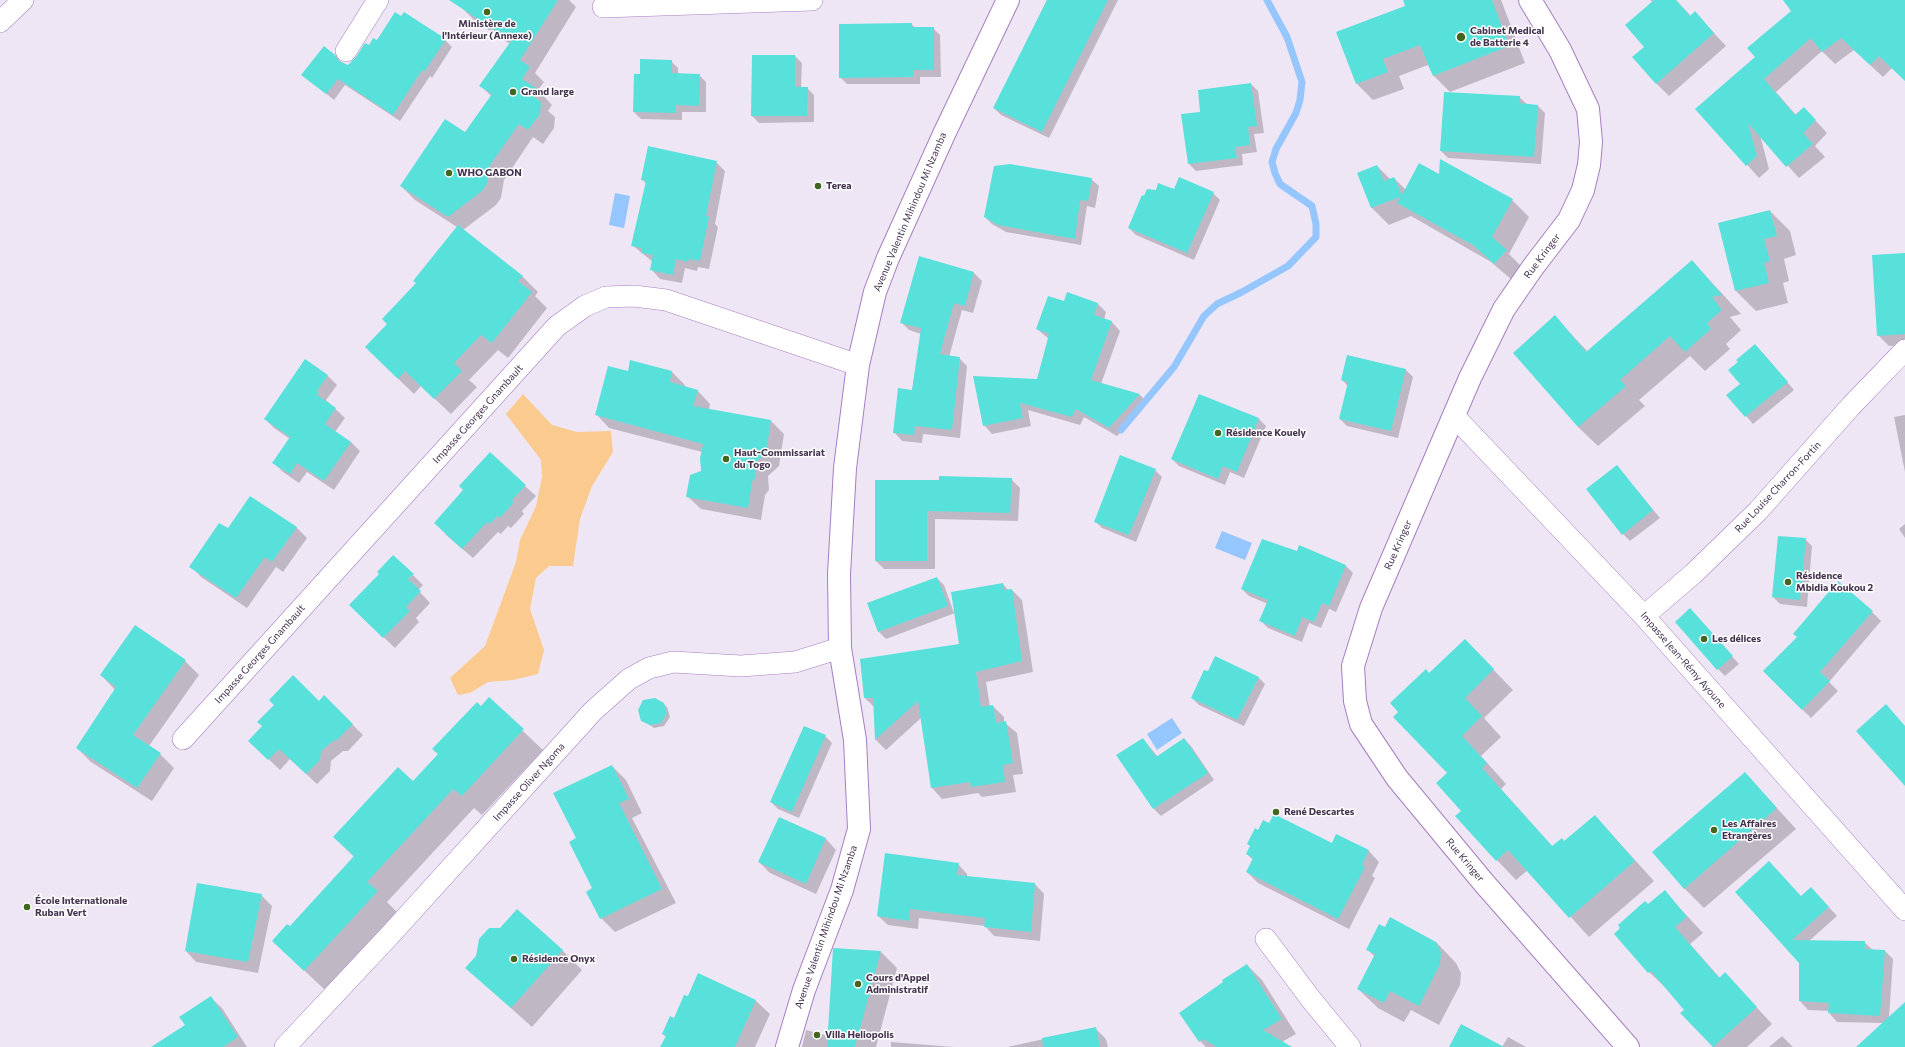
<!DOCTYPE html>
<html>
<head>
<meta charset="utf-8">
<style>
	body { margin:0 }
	canvas { display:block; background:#efe6f5 }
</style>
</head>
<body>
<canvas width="1905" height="1047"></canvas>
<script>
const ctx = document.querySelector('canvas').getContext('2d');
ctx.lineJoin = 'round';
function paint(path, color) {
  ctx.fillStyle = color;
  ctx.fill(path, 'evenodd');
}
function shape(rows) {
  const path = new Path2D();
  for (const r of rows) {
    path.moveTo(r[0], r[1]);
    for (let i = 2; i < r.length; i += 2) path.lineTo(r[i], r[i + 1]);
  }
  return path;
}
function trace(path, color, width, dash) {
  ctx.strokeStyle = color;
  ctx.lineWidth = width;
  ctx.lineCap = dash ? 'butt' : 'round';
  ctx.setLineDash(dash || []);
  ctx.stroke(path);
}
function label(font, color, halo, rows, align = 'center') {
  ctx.font = font + ' Commissioner,sans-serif';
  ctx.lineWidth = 3;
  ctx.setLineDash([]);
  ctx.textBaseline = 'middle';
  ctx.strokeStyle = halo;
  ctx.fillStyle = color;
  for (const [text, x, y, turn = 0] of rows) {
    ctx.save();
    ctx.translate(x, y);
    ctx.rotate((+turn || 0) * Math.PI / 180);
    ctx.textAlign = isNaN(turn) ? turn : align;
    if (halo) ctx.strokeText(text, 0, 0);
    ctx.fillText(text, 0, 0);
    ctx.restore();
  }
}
paint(shape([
	[523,394,552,425,577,432,611,431,613,452,592,486,580,519,573,566,549,566,536,578,530,609,544,650,538,674,513,680,488,682,470,693,458,695,450,678,485,646,516,562,520,540,536,506,542,477,541,460,506,414]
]), '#fbca8f');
paint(shape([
	[615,193,630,196,624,228,609,225],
	[1222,531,1252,543,1245,560,1215,548],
	[1172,718,1182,733,1157,750,1147,734]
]), '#95c6fd');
paint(shape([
	[463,0,569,0,576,7,535,73,544,82,538,90,552,105,548,111,555,117,554,128,543,144,533,137,504,180,501,198,496,205,463,230,522,276,538,292,535,296,547,308,508,358,498,350,469,380,477,387,451,414,421,386,414,394,382,363,388,324,457,227,415,200,401,186,465,133,491,96,480,85,510,44,474,20,460,6],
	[1047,0,1118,0,1049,138,1001,115,994,108],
	[1406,0,1501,0,1525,63,1450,92,1433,75,1428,65,1399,76,1404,89,1373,100,1357,84,1337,32,1406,6],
	[1650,0,1676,0,1691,16,1695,13,1726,46,1669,96,1656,83,1645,47,1653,2],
	[1784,0,1905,0,1905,80,1892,68,1883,77,1854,50,1835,64,1822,51,1776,92,1796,115,1804,108,1827,133,1815,146,1825,157,1799,178,1760,135,1769,169,1759,178,1697,109,1756,57,1793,11],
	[911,24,916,28,933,28,940,35,941,77,920,77,920,84,847,84,840,77],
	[445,40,452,47,432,78,430,76,400,121,345,85,334,100,303,75,334,55,342,63,348,66,369,46,377,42],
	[795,56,802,63,801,88,807,88,814,95,814,122,759,123,752,116],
	[671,61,678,68,678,74,699,75,706,82,706,112,682,112,682,120,641,119,634,112,635,75,641,75],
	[1251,84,1258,91,1264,133,1254,134,1257,152,1242,154,1243,165,1196,171,1189,164,1202,112],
	[1519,97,1527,104,1538,106,1545,113,1541,164,1448,158,1441,151],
	[716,162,725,171,715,224,718,227,709,269,698,267,697,271,685,268,682,283,660,279,651,269,653,262,632,245,646,184,643,180],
	[1377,166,1390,179,1394,178,1406,190,1440,176,1512,200,1529,217,1509,254,1523,268,1512,280,1491,262,1411,216,1389,225,1372,208,1358,173],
	[1091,179,1099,186,1095,208,1087,206,1081,245,1006,232,992,224,985,217],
	[1174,191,1213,193,1220,200,1194,260,1136,235,1129,228],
	[1770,211,1790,231,1796,255,1784,259,1789,281,1783,283,1788,303,1756,311,1736,291,1719,223],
	[1905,254,1905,345,1889,346,1878,335],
	[1692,261,1741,314,1730,317,1741,330,1726,344,1730,349,1705,371,1690,356,1639,400,1645,406,1598,446,1578,427,1555,317,1588,352],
	[974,273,982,281,973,313,962,310,949,357,959,358,967,366,960,438,923,434,922,443,902,441,894,432,912,391,921,334,909,330,901,322],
	[1068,293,1098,304,1106,312,1104,320,1112,322,1120,331,1101,384,1140,395,1148,403,1117,436,1084,417,1080,425,1028,410,1031,426,992,434,984,425,1038,380,1049,339,1037,329,1064,303],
	[1762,352,1794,390,1753,424,1728,395,1741,384],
	[305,361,328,376,337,385,326,400,345,418,335,432,351,442,360,451,334,490,307,472,299,483,283,472,274,463,290,439,274,428,265,419],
	[631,361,672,372,685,385,685,387,697,390,710,404,709,410,771,421,784,434,779,466,768,476,769,490,765,495,761,520,701,509,687,496,702,471,702,452,609,428,596,414,628,372],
	[1406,370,1413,377,1398,438,1347,426,1340,419,1348,386,1342,380],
	[1199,395,1259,419,1266,426,1244,478,1230,472,1225,485,1179,466,1172,459],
	[1905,415,1905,472,1894,417],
	[1617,466,1660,518,1630,541,1623,534],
	[1155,470,1162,477,1136,542,1102,528,1095,521],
	[1011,479,1020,488,1018,521,935,519,935,569,884,569,876,561,876,481],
	[525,486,536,496,522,511,524,514,511,528,508,526,501,534,498,532,473,558,445,534],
	[1905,524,1905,538,1899,529],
	[296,527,307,538,283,572,276,567,247,608,201,577,191,566],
	[1805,539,1812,546,1807,607,1780,604,1773,597],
	[1300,547,1346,566,1353,573,1336,612,1329,609,1321,628,1309,623,1302,642,1268,628,1261,621,1268,604,1249,596,1242,589,1297,552],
	[413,575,423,585,418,590,430,603,416,618,419,622,395,648,361,616],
	[937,578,944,585,954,613,1003,584,1008,590,1012,590,1022,600,1033,672,986,682,990,707,993,706,1004,717,1004,722,1017,733,1023,774,1013,775,1016,792,982,797,978,793,942,799,932,788,921,718,886,750,876,740,874,707,865,698,960,644,955,613,886,639,879,632,868,604],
	[1872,612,1881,621,1829,682,1838,691,1811,718,1764,671],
	[1697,617,1739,664,1725,676,1718,669],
	[1484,660,1513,690,1484,718,1501,737,1481,756,1506,784,1501,789,1553,847,1564,842,1595,816,1654,881,1589,937,1528,870,1516,880,1497,860,1463,811,1449,773,1429,674],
	[185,661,199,675,149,746,160,754,174,768,152,801,91,762,77,748,115,690,101,675],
	[1258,677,1265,684,1244,726,1199,705,1192,698],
	[324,697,363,735,348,751,343,751,331,761,330,771,317,784,290,759,280,770,260,751,263,726,319,702],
	[489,699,543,750,482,815,474,808,387,902,397,912,325,990,273,941,290,928,354,857,334,837,413,783],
	[663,704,667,707,670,717,664,726,654,728,642,720],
	[825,736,832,743,799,818,778,809,771,802],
	[1143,739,1158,757,1184,739,1191,746,1214,780,1161,816,1154,809,1118,756],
	[612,766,626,780,642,813,632,818,676,903,615,932,601,918,578,839],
	[1745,773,1796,829,1704,908,1684,888],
	[780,818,826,839,836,850,816,894,770,873,759,862],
	[1259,831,1332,844,1336,835,1369,851,1379,862,1372,876,1375,878,1349,929,1258,883,1247,872,1253,860,1247,854],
	[958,864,967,874,967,877,1035,884,1044,894,1040,941,994,936,985,926,919,918,918,929,888,925,878,916],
	[1811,888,1837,916,1809,941,1864,942,1873,950,1885,951,1893,959,1889,1018,1905,1003,1905,1047,1864,1047,1883,1023,1837,1022,1829,1013,1829,1011,1808,1010,1800,1001,1800,963,1736,892,1801,897],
	[1665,892,1703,933,1690,944,1720,978,1725,973,1772,1024,1747,1047,1713,1047,1682,1013,1685,1010,1666,988,1649,972,1615,934],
	[261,895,272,906,258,973,196,962,186,951],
	[1436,942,1456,963,1461,973,1460,985,1439,1025,1411,1010,1404,1022,1378,1008,1358,989,1375,957,1367,949],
	[562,950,582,970,532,1027,466,968],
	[880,951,897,968,876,1047,802,1047,806,1030,829,1036],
	[1247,965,1262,980,1296,1034,1282,1042,1290,1047,1206,1047,1200,1041,1224,982],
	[698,974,756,1001,770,1014,755,1047,662,1047,666,1037,663,1034,688,997],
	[211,998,222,1008,247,1047,152,1047,186,1025],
	[1095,1028,1106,1039,1108,1047,1007,1047],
	[1782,1036,1793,1047,1769,1047],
	[1508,1037,1526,1047,1502,1047],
	[891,1042,954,1047,891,1047]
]), '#0003');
trace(shape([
	[1121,430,1174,367,1204,316,1217,304,1242,292,1288,266,1316,237,1316,224,1312,206,1280,184,1275,173,1272,162,1276,149,1296,113,1300,100,1302,82,1287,37,1267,0]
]), '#95c6fd', 7);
paint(shape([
	[449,0,558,0,520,60,530,67,522,79,539,90,534,97,541,102,540,114,528,130,519,124,490,165,487,184,482,191,448,217,400,186,445,119,465,132,492,94,479,86,511,41],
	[1047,0,1108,0,1042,132,993,108],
	[1403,0,1492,0,1509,46,1433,76,1420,45,1383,59,1388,72,1356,84,1336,32,1405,6],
	[1654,0,1676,0,1690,16,1695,11,1714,33,1656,84,1632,57,1644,47,1625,25],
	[1783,0,1905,0,1905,81,1879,56,1870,65,1841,38,1822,52,1811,38,1764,79,1795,115,1804,107,1816,120,1803,133,1813,144,1786,167,1748,123,1757,156,1746,166,1695,109,1755,57,1747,48,1791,11],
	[395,12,401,16,404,12,446,39,425,71,422,70,393,115,338,79,326,94,301,75,324,46,335,55,339,61,348,65,356,57,365,43,369,45,373,38,377,40],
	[912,23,912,27,934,27,934,70,913,70,913,77,839,78,839,24],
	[752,55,795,55,795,87,808,87,807,116,751,116],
	[640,59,672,60,672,73,700,74,699,106,676,105,675,113,633,112,634,74,640,74],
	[1251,83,1257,126,1248,127,1250,145,1235,147,1237,158,1188,164,1181,114,1200,112,1198,90],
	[1444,92,1520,96,1519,103,1538,105,1534,157,1440,151],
	[648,146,717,161,706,216,709,217,700,261,689,259,688,262,676,259,673,275,650,270,653,255,641,253,642,248,631,246,646,181,641,180],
	[1440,159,1513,199,1492,237,1507,250,1494,264,1473,245,1397,203,1400,197,1371,208,1357,173,1377,165,1384,181,1394,177,1402,195,1419,163,1439,174],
	[1010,164,1092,178,1088,201,1080,200,1075,239,998,225,984,217,994,166],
	[1179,177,1214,192,1187,253,1128,228,1142,195,1144,196,1147,189,1156,190,1158,183,1174,189],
	[1770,210,1777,236,1764,239,1770,261,1764,263,1769,283,1735,291,1718,223],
	[458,225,523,276,518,281,532,292,492,343,481,335,454,363,462,371,434,399,405,371,398,379,365,347,387,324,382,319,416,283,413,281],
	[1905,253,1905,334,1877,336,1872,255],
	[919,256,974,272,965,306,954,303,940,354,960,357,952,430,915,426,914,435,893,433,898,388,912,390,921,328,900,323],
	[1692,260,1722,295,1712,297,1722,310,1707,323,1711,329,1685,352,1670,336,1620,380,1626,386,1578,427,1513,353,1555,315,1586,352],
	[1067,292,1098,303,1094,315,1112,321,1091,380,1140,394,1109,428,1076,409,1072,417,1020,403,1023,418,983,426,973,376,1037,379,1049,334,1036,329,1048,296,1064,301],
	[1755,344,1788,382,1745,417,1726,395,1740,384,1728,370,1738,362,1736,360],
	[1347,355,1406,369,1391,431,1339,419,1348,382,1341,380],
	[305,359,328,375,317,391,319,392,317,395,336,408,325,424,351,442,324,481,297,463,290,474,272,463,290,437,264,419],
	[630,360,672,371,670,382,698,390,693,406,771,420,766,453,755,463,756,477,752,482,748,508,686,497,690,475,701,471,700,458,703,444,595,415,608,366,628,371],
	[1199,394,1259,418,1237,472,1223,466,1218,479,1171,459],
	[490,452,526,485,512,500,514,502,500,518,497,516,490,524,487,522,462,549,434,523,463,490,459,486],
	[1120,455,1156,469,1129,535,1094,522],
	[1617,465,1653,510,1622,535,1586,489],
	[939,476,1012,478,1010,513,927,511,927,561,875,561,875,480,939,480],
	[250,496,297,527,272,562,265,557,236,598,189,567,219,523,228,528],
	[1778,536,1806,538,1800,600,1772,597],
	[1262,539,1297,551,1299,545,1346,565,1329,606,1322,603,1314,622,1302,617,1295,636,1259,621,1268,600,1241,589],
	[393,555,414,574,408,579,421,591,406,607,410,611,383,638,349,605,379,574,377,572],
	[937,577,948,606,878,632,867,603],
	[1838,581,1873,611,1820,672,1830,681,1802,710,1763,671,1797,637,1793,634],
	[1003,583,1003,590,1012,589,1022,661,976,672,981,707,993,705,996,723,1006,721,1013,763,1003,765,1005,782,971,787,970,782,931,788,918,701,875,740,873,698,864,698,860,659,959,644,951,592],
	[1690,608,1733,656,1717,670,1675,622],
	[135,625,186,660,133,735,161,753,137,788,76,748,116,687,100,675],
	[1465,639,1494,669,1465,698,1482,716,1462,736,1487,763,1482,768,1552,846,1562,838,1564,841,1595,815,1635,861,1569,918,1508,850,1496,861,1455,816,1461,811,1436,783,1447,773,1393,717,1398,712,1390,703,1426,669,1429,673],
	[1215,656,1259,677,1237,720,1191,698,1204,670,1208,671],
	[293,675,319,701,324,695,353,724,337,740,333,741,321,751,320,760,306,774,279,749,268,760,248,741,262,726,257,722,274,705,269,700],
	[489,697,524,729,462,796,453,789,367,882,378,891,304,971,272,941,287,924,290,926,354,856,333,837,398,767,413,781,438,754,432,749,477,702,481,706],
	[655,698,664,703,667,713,661,723,650,725,641,721,638,710,643,700],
	[1886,704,1905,726,1905,786,1856,731],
	[804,726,826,735,792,812,770,802],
	[1143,738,1156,757,1184,738,1208,773,1153,809,1116,755],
	[612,765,629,799,619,803,662,889,600,919,586,892,592,888,569,842,576,838,553,793],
	[1745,772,1777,808,1684,889,1652,852],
	[1274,814,1332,843,1336,834,1369,850,1362,865,1365,867,1338,919,1246,872,1253,858,1246,854,1250,846,1247,844,1255,828,1258,830,1263,820,1269,823],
	[779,817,826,838,806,884,758,862],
	[885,853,959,863,957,875,1035,883,1031,932,984,927,985,918,910,909,909,921,877,916],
	[1769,861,1801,896,1811,887,1829,907,1792,940,1865,941,1865,949,1885,950,1880,1016,1828,1013,1829,1003,1799,1001,1799,963,1735,892],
	[197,883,262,894,248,962,185,951],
	[1665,890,1687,917,1675,927,1719,978,1725,972,1757,1007,1713,1047,1680,1013,1684,1010,1651,971,1648,973,1614,934,1620,928,1618,925,1645,901,1648,904],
	[517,909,563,950,511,1008,465,968,476,956,479,939,489,928,500,928],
	[1390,917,1436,942,1441,952,1440,964,1419,1006,1390,991,1384,1003,1357,989,1375,954,1366,950,1379,924,1385,927],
	[833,948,881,951,855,1047,827,1047],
	[1247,964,1282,1019,1263,1030,1292,1047,1217,1047,1203,1039,1199,1042,1179,1013,1223,982,1222,980],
	[698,973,756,1000,735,1047,660,1047,666,1036,662,1034,670,1016,674,1018,684,995,688,996],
	[211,996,238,1037,223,1047,151,1047,185,1025,179,1017],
	[1905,1002,1905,1047,1856,1047],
	[1461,1024,1504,1047,1449,1047],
	[1096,1027,1100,1047,1043,1047,1042,1038]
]), '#58e0db');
const minor = shape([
	[603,7,812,0],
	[0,22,23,0],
	[346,51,378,0],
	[1454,416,1644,616,1905,910],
	[1644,616,1693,574,1758,511,1851,406,1905,350],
	[183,739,557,326,585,306,606,297,634,296,666,300,858,365],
	[1266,939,1310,998,1350,1047],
	[285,1047,390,935,593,711,629,679,649,668,673,662,741,666,795,662,840,648]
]);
const tertiary = shape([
	[1530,0,1560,50,1588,109,1591,142,1589,165,1583,190,1569,220,1533,267,1504,309,1470,378,1371,608,1353,666,1355,701,1361,724,1397,778,1484,883,1628,1047],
	[787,1047,804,990,842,890,859,829,855,740,840,648,839,574,845,468,858,365,875,292,888,258,945,132,1008,0]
]);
trace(minor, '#a67ec0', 22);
trace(tertiary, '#a67ec0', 24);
trace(minor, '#fff', 21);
trace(tertiary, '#fff', 22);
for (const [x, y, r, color] of [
	[487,12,4,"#42661e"],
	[1461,37,5,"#42661e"],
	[513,92,4,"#42661e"],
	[449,173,4,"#42661e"],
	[818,186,4,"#42661e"],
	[1218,433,4,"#42661e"],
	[726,459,4,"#42661e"],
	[1788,582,4,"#42661e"],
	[1704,639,4,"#42661e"],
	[1276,812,4,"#42661e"],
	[1714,830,4,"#42661e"],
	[27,907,4,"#42661e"],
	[514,959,4,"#42661e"],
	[858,984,4,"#42661e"],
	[817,1035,4,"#42661e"]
]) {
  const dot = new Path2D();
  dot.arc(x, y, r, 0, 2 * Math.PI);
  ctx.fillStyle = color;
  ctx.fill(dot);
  trace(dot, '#fff', 1.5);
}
label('bold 10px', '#43324e', '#fff', [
	["Ministère de",487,24,"center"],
	["l'Intérieur (Annexe)",487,36,"center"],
	["Cabinet Medical",1470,31],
	["de Batterie 4",1470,43],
	["Grand large",521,92],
	["WHO GABON",457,173],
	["Terea",826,186],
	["Résidence Kouely",1226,433],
	["Haut-Commissariat",734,453],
	["du Togo",734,465],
	["Résidence",1796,576],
	["Mbidia Koukou 2",1796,588],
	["Les délices",1712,639],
	["René Descartes",1284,812],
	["Les Affaires",1722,824],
	["Etrangères",1722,836],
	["École Internationale",35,901],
	["Ruban Vert",35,913],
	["Résidence Onyx",522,959],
	["Cours d'Appel",866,978],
	["Administratif",866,990],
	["Villa Heliopolis",825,1035]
], 'left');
label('10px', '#43324e', '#fff', [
	["Avenue Valentin Mihindou Mi Nzamba",910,212,-67],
	["Rue Kringer",1542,256,-53],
	["Impasse Georges Gnambault",478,414,-48],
	["Rue Louise Charron-Fortin",1778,487,-47],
	["Rue Kringer",1398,545,-66],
	["Impasse Georges Gnambault",260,654,-48],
	["Impasse Jean-Rémy Ayoune",1683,660,49],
	["Impasse Oliver Ngoma",529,782,-48],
	["Rue Kringer",1465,860,50],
	["Avenue Valentin Mihindou Mi Nzamba",826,927,-71]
]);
</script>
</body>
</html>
